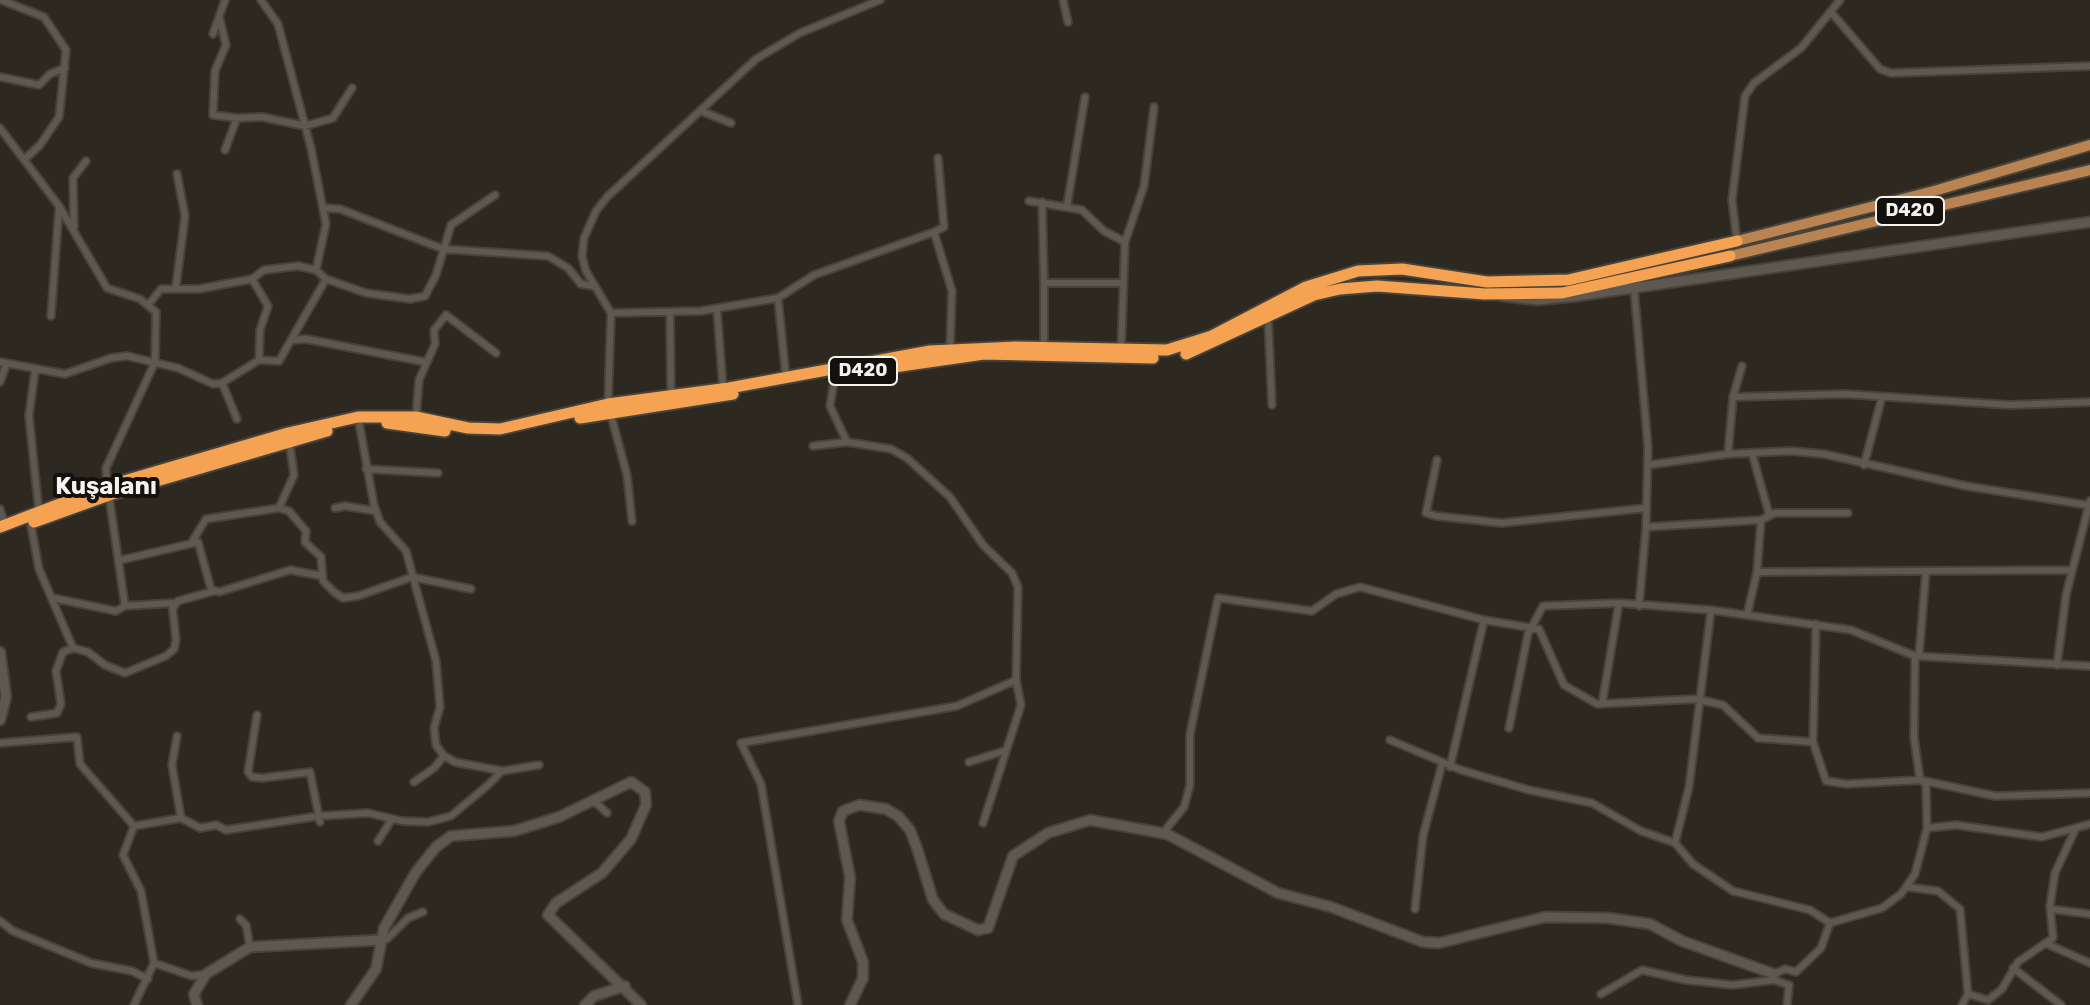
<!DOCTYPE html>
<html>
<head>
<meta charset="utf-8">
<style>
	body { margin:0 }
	canvas { display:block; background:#2d2820 }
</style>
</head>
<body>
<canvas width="2090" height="1005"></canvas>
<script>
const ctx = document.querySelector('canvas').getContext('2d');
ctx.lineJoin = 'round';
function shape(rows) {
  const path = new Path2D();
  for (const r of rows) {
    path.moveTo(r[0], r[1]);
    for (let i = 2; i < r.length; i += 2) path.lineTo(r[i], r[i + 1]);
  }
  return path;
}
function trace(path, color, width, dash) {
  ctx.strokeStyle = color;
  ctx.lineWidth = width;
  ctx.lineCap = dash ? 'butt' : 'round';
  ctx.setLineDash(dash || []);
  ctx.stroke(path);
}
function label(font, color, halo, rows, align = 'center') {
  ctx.font = font + ' Rubik,sans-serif';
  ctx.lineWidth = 8;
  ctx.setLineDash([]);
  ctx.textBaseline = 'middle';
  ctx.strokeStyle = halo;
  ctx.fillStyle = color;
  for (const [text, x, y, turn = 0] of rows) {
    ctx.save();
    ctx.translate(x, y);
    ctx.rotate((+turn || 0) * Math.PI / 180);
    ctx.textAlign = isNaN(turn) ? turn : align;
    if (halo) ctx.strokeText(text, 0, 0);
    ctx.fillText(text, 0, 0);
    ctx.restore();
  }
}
const street = shape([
	[1,0,44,17,66,50,59,117,40,145,26,158],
	[261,0,278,24,311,148,326,224,316,270,326,279,366,293,410,299,425,296,436,275,451,225,495,195],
	[1063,0,1068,22],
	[1831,12,1880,69,1891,73,2090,66],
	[220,20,226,45,215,71,213,115,237,118],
	[213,34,225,0],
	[0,77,39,85,50,74,65,68],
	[701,111,731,123],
	[0,128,59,206,107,288,140,299,156,312,155,362,106,468,107,485],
	[225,150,237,118,262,117,305,126,333,118,352,88],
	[1029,201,1082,210,1104,231,1125,242],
	[1042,202,1044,283],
	[1067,206,1085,97],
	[325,208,340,209,443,249,548,256,568,268,581,284,594,286],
	[74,227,73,178,86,161],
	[934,232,952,291,950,349],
	[1737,241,1732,200,1745,96,1754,83,1801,48,1840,0],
	[252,279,264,270,298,266,316,270],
	[176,286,185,216,177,174],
	[1634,288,1648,447,1646,527,1639,606],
	[778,298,786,378],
	[149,304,161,289,199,289,252,279,268,306,260,330,259,360],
	[717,309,723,389],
	[670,312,671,395],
	[611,313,701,311,778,298,814,275,934,232,944,227,938,158],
	[51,316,59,208],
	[1268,317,1272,405],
	[292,340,306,339,425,362],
	[1044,348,1044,283,1122,283],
	[1121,350,1125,242,1144,186,1154,107],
	[0,362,65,374,111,358,127,356,178,368,213,384,222,383,259,360,279,361,326,279],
	[35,371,29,416,39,512],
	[835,376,830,406,847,442,891,449,907,458,950,497,983,545,1012,573,1018,587,1016,680,1021,705,983,823],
	[0,382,6,365],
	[222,383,237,419],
	[1733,397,1742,366],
	[416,417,419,380,435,344,434,330,446,315,496,353],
	[289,440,294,475,279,508,289,511,306,531,305,542,321,557,323,581,334,592,343,598,358,596,412,577,471,589],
	[813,446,847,442],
	[1752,453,1769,514],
	[1728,454,1733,397,1845,394,2010,405,2090,402],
	[1437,460,1426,513,1436,516,1502,523,1646,508],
	[1648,465,1728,454,1791,451,1824,454,1966,486,2087,505],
	[1864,465,1882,397],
	[366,469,438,473],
	[335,508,345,506,376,511],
	[0,509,5,525],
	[30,520,39,569,73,648],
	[632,521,627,475,608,404,611,313,586,271,582,256,584,238,596,211,607,197,756,59,800,33,880,0],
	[1646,527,1761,520],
	[192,542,206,519,279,508],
	[121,560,198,542,211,589,219,592,290,570,322,576],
	[1757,572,2071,570],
	[53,598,116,611,125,606,109,496],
	[174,607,178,601,214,591],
	[1747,615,1757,572,1761,520,1775,513,1848,513],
	[1816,624,1813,742,1826,781,1847,784,1920,780,1995,796,2090,793],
	[1919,655,1926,571],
	[1915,656,1914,737,1920,780,1926,784,1927,828],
	[2057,665,2066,595,2090,501],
	[1602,704,1619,603],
	[257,715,248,772,252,777,262,778,310,772,320,822],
	[31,717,57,713,61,704,56,671,63,652,73,648,88,652,105,665,125,673,166,656,174,649,176,640,172,603,125,606],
	[1509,728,1528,634,1543,606,1619,603,1711,610,1851,630,1915,656,2090,666],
	[177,736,172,765,181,818],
	[1390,740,1461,770,1529,790,1592,803,1641,831,1675,843,1693,864,1733,891,1810,910,1830,923],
	[0,743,77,737,80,764,134,826,181,818,200,828,216,825,226,830,319,816,368,813,402,821,428,822,451,816,488,785,502,771,455,762,444,756,436,745,434,728,440,707,436,661,406,551,380,522,374,505,358,417],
	[969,762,1004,751],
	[1450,767,1484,620],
	[502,771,539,765],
	[414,782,434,768,444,756],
	[595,802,607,813],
	[1163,833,1184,807,1190,785,1190,734,1218,598,1312,611,1336,594,1360,587,1484,620,1539,629,1564,685,1597,704,1696,699,1723,705,1758,738,1813,742],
	[378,841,392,819],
	[1675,843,1689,787,1711,610],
	[1907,887,1938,891,1960,909,1968,994,1962,1005],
	[1415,909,1423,836,1442,764],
	[2050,909,2090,914],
	[240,919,246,925,250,947],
	[0,921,13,931,91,963,132,971,148,979],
	[380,940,387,939,408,918,423,912],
	[2047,944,2090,963],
	[154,963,192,976,206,974],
	[2013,968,2061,1005],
	[1774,980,1789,985,1787,1005],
	[1601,994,1642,970,1686,980,1733,985,1774,980,1774,974,1785,969,1796,972,1821,948,1830,923,1882,908,1901,894,1915,874,1927,828,1956,825,2042,837,2090,824],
	[1968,994,1988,1000,2002,989,2018,962,2053,938,2050,906,2055,873,2075,830],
	[134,1005,154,963,141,891,123,855,134,826],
	[798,1005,761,784,741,743,957,706,1016,680]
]);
const secondary = shape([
	[1502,296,1538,300,1577,296,2090,222],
	[0,652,6,697,0,720],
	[197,1005,194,994,206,974,250,947,380,940],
	[351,1005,376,969,384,928,416,872,436,847,451,836,514,831,559,817,631,782,645,792,646,805,631,839,602,873,556,903,548,915,641,1005],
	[585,1005,594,996,625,986],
	[850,1005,863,978,863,962,847,920,850,877,839,821,843,811,859,805,886,809,898,816,910,830,917,848,933,900,944,914,978,930,988,928,1013,856,1048,833,1090,820,1167,834,1278,893,1331,907,1423,942,1439,943,1545,917,1608,918,1650,924,1682,941,1774,974]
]);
const primary = shape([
	[1737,241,1934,191,2090,145],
	[1730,256,2090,170]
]);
const highway = shape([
	[1186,354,1314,295,1340,289,1377,286,1485,294,1562,293,1730,256],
	[852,373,984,354,1153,358],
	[580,418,733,394],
	[387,423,445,431],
	[34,522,109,495,327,431],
	[0,527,107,486,288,433,358,417,416,417,468,428,500,429,608,404,729,388,930,351,1016,347,1167,350,1212,336,1306,287,1358,271,1402,269,1487,282,1568,280,1737,241]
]);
trace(street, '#46433b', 10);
trace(secondary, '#46433b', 13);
trace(primary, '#46433b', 14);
trace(highway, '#46433b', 15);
trace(street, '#5e584f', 6);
trace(secondary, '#5e584f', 9);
trace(primary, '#b98451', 10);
trace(highway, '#f6a253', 11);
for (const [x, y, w] of [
	[1910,211,68],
	[863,371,68]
]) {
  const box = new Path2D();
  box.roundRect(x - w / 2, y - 14, w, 28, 6);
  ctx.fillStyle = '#13110d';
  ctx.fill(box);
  trace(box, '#f6f3ee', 2);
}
label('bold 18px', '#f6f3ee', null, [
	["D420",1910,211],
	["D420",863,371]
]);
label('bold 24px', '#f6f3ee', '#13110d', [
	["Kuşalanı",106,487]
]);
</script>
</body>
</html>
